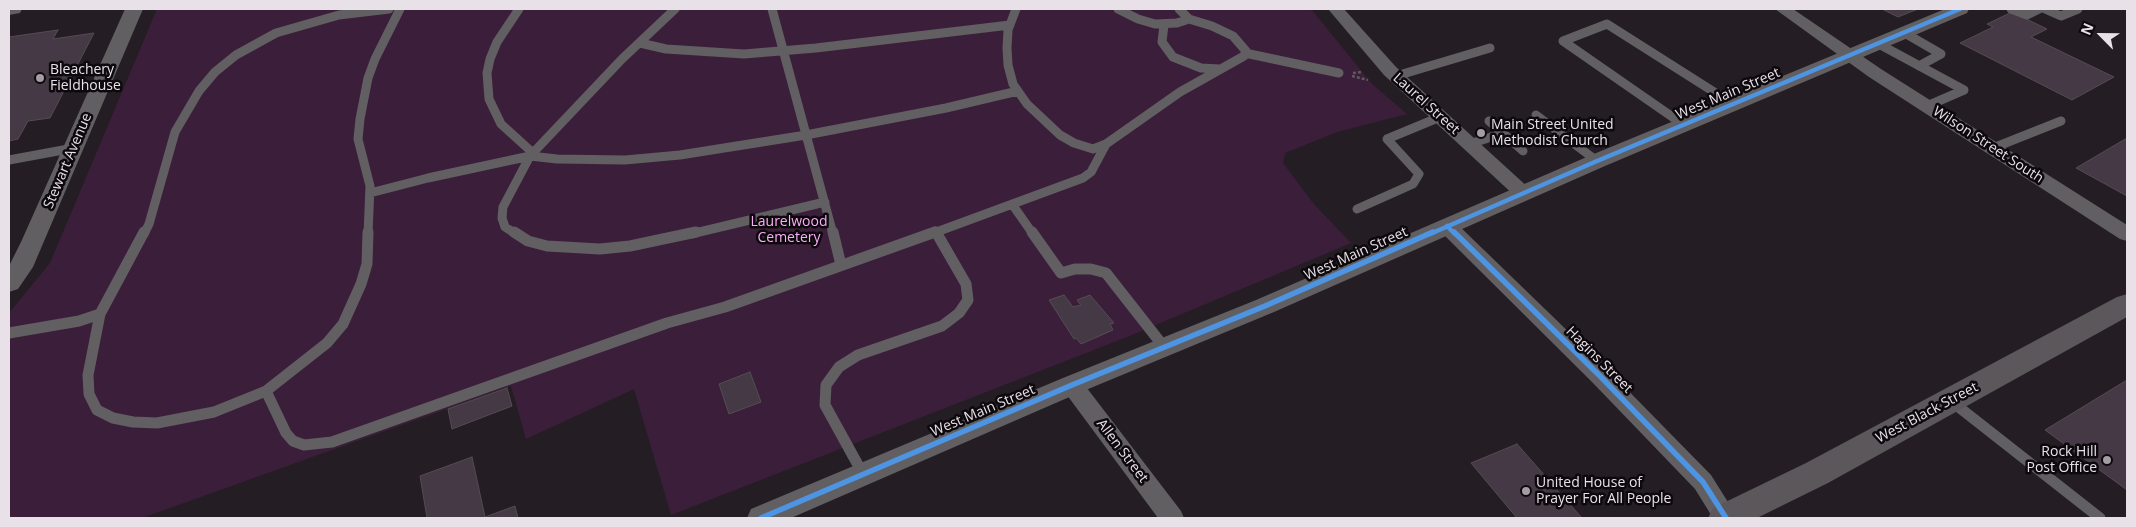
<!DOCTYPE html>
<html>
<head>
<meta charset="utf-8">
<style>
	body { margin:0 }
	#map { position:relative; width:2136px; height:527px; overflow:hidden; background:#241e24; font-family:"Open Sans",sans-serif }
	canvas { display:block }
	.frame { position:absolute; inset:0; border:10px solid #e9e1e8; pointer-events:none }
	.north { position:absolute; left:2076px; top:10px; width:50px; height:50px; -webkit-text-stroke:4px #0c080c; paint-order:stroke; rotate:293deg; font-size:14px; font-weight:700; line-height:20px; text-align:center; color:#e9e1e8 }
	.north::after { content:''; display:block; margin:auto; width:18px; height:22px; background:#e9e1e8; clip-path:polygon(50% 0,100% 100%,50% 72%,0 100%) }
</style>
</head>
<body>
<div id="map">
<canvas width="2136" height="527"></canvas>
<div class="frame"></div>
<div class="north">N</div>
</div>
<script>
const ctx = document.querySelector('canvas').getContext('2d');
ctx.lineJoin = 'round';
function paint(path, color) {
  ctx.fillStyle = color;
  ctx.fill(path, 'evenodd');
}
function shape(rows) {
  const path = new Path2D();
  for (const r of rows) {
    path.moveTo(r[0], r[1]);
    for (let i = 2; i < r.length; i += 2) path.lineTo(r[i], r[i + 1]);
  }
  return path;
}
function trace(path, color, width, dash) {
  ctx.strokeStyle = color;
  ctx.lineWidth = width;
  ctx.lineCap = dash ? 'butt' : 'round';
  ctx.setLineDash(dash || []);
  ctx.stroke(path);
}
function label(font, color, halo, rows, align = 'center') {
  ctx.font = font + ' "Open Sans",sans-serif';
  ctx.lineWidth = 5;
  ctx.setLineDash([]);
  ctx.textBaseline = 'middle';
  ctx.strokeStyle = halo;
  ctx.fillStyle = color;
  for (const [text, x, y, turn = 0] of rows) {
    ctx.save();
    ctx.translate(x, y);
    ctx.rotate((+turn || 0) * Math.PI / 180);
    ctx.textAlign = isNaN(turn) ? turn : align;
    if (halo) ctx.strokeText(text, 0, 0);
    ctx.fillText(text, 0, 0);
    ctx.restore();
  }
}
paint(shape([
	[157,9,1311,9,1372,84,1407,114,1337,132,1285,153,1283,163,1313,203,1351,243,1127,337,671,515,634,389,526,439,511,386,142,518,9,518,9,313,50,263]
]), '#3b1e3a');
const building = shape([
	[1882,9,1918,9,1898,17,1882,9],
	[2012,12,2047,29,2031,37,2114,77,2072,100,1960,43,1993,27,1987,24,2012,12],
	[58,30,53,39,94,33,50,118,28,121,18,139,9,141,9,37,58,30],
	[2127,138,2127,196,2076,168,2127,138],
	[1064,295,1073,307,1081,305,1077,300,1090,295,1114,323,1110,324,1113,330,1081,344,1076,338,1074,339,1049,300,1064,295],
	[750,372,761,402,729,414,719,384,750,372],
	[2127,380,2127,490,2045,430,2127,380],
	[507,388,512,406,452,429,448,409,507,388],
	[1517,444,1582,518,1517,518,1471,463,1517,444],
	[472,457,485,517,515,506,518,518,427,518,420,476,472,457]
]);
paint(building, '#443944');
trace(building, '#534d52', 1);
trace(shape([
	[1353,73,1362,72],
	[1352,76,1368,80]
]), '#5d5a5d', 2.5, [3, 2]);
trace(shape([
	[519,9,497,42,490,59,487,73,489,99,501,124,533,153],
	[772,9,833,234],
	[1016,9,1008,30,1007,48,1008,65,1013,84,1027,104,1060,135,1074,143,1093,149,1106,144,1180,92,1244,56,1246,51,1233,36,1212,26,1189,19,1179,9],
	[1118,9,1138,19,1155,24,1177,23,1189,19],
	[2011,9,2027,15,2039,9],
	[2045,9,2061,16,2078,9],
	[1164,25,1162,42,1173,57,1201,68,1220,69],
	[1903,32,1941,54,1919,66],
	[640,43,666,49,744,54,816,48,1010,25],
	[1877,43,1964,90,1927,106],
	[1245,53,1339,73],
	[1396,76,1490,48],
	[1536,115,1597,161],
	[1684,125,1563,41,1607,24,1733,104],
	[1503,133,1523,151],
	[1470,144,1503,133,1489,121],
	[1993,148,2061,121],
	[9,160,74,148],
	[370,193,428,178,530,156,557,159,625,160,680,155,806,135,946,108,1018,91],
	[1012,204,1033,234],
	[1357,209,1413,184,1419,174,1387,139,1440,117],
	[935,231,937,234],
	[144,234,149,224,175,132,199,91,215,72,236,55,276,33,339,15,389,9],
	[368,234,370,186,358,139,360,119,368,78,375,59,400,9],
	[516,234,505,227,502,218,503,207,530,156,622,59,675,9],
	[691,234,825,202],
	[931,234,1083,178,1091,172,1106,144]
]), '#615f61', 9);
trace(shape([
	[144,232,100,314,88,375,89,394,97,410,113,418,133,422,157,423,214,412,266,391,286,433,293,441,304,445,332,442,667,323,725,307,935,232],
	[514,232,528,241,547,246,600,249,630,246,696,232],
	[833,232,841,265],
	[1032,232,1061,273,1075,269,1091,269,1106,273,1164,347],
	[9,333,79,321,100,314],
	[266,391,327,343,343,324,361,284,367,264,368,232],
	[1951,401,2100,518],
	[863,474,825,405,826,385,839,367,858,355,942,326,959,313,968,300,966,284,936,232]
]), '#615f61', 11);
paint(shape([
	[1328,9,1344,9,1396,67,1530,189,1532,193,1530,197,1523,199,1516,197,1384,75,1328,9],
	[1775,9,1793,9,1881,69,2127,225,2127,241,2120,239,1869,77,1775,9],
	[1447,219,1454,221,1608,370,1711,475,1738,518,1713,518,1695,489,1592,382,1440,231,1437,226,1440,221,1447,219],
	[1072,376,1080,379,1181,511,1184,518,1158,518,1064,391,1061,385,1064,379,1072,376]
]), '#615f61');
paint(shape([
	[9,9,22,9,20,13,9,15,9,9],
	[125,9,143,9,33,267,18,289,9,292,9,266,21,242,125,9],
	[1945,9,1969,9,1967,13,1605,166,1274,312,1081,392,791,518,747,518,751,509,1063,378,1256,300,1589,156,1945,9]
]), '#615f61');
paint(shape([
	[2127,294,2127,317,1828,483,1757,518,1708,518,1713,508,1806,463,2117,297,2127,294]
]), '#5b575b');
trace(shape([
	[1447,226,1455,234],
	[1430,234,1597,161,1960,9]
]), '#4d94e3', 4.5);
trace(shape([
	[1454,232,1600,376,1703,482,1726,518],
	[761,518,1072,385,1265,306,1433,232]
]), '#4d94e3', 5.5);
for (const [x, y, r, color] of [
	[40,78,5,"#a49da3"],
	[1481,133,5,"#a49da3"],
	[2107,460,5,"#a49da3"],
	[1526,491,5,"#a49da3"]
]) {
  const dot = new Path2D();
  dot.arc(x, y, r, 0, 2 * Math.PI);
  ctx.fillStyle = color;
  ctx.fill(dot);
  trace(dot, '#0c080c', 2);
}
label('14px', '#e9e1e8', '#0c080c', [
	["Bleachery",50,70],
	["Fieldhouse",50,86],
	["Main Street United",1491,125],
	["Methodist Church",1491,141],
	["Rock Hill",2097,452,"right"],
	["Post Office",2097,468,"right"],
	["United House of",1536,483],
	["Prayer For All People",1536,499]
], 'left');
label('14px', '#e9e1e8', '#0c080c', [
	["West Main Street",1728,94,-23],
	["Laurel Street",1426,104,42],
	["Wilson Street South",1988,145,33],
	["Stewart Avenue",68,161,-67],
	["West Main Street",1356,254,-24],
	["Hagins Street",1599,360,45],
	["West Main Street",983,411,-23],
	["West Black Street",1927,413,-28],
	["Allen Street",1122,451,53]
]);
label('14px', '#fcacf8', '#0c080c', [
	["Laurelwood",789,222],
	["Cemetery",789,238]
]);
</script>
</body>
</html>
